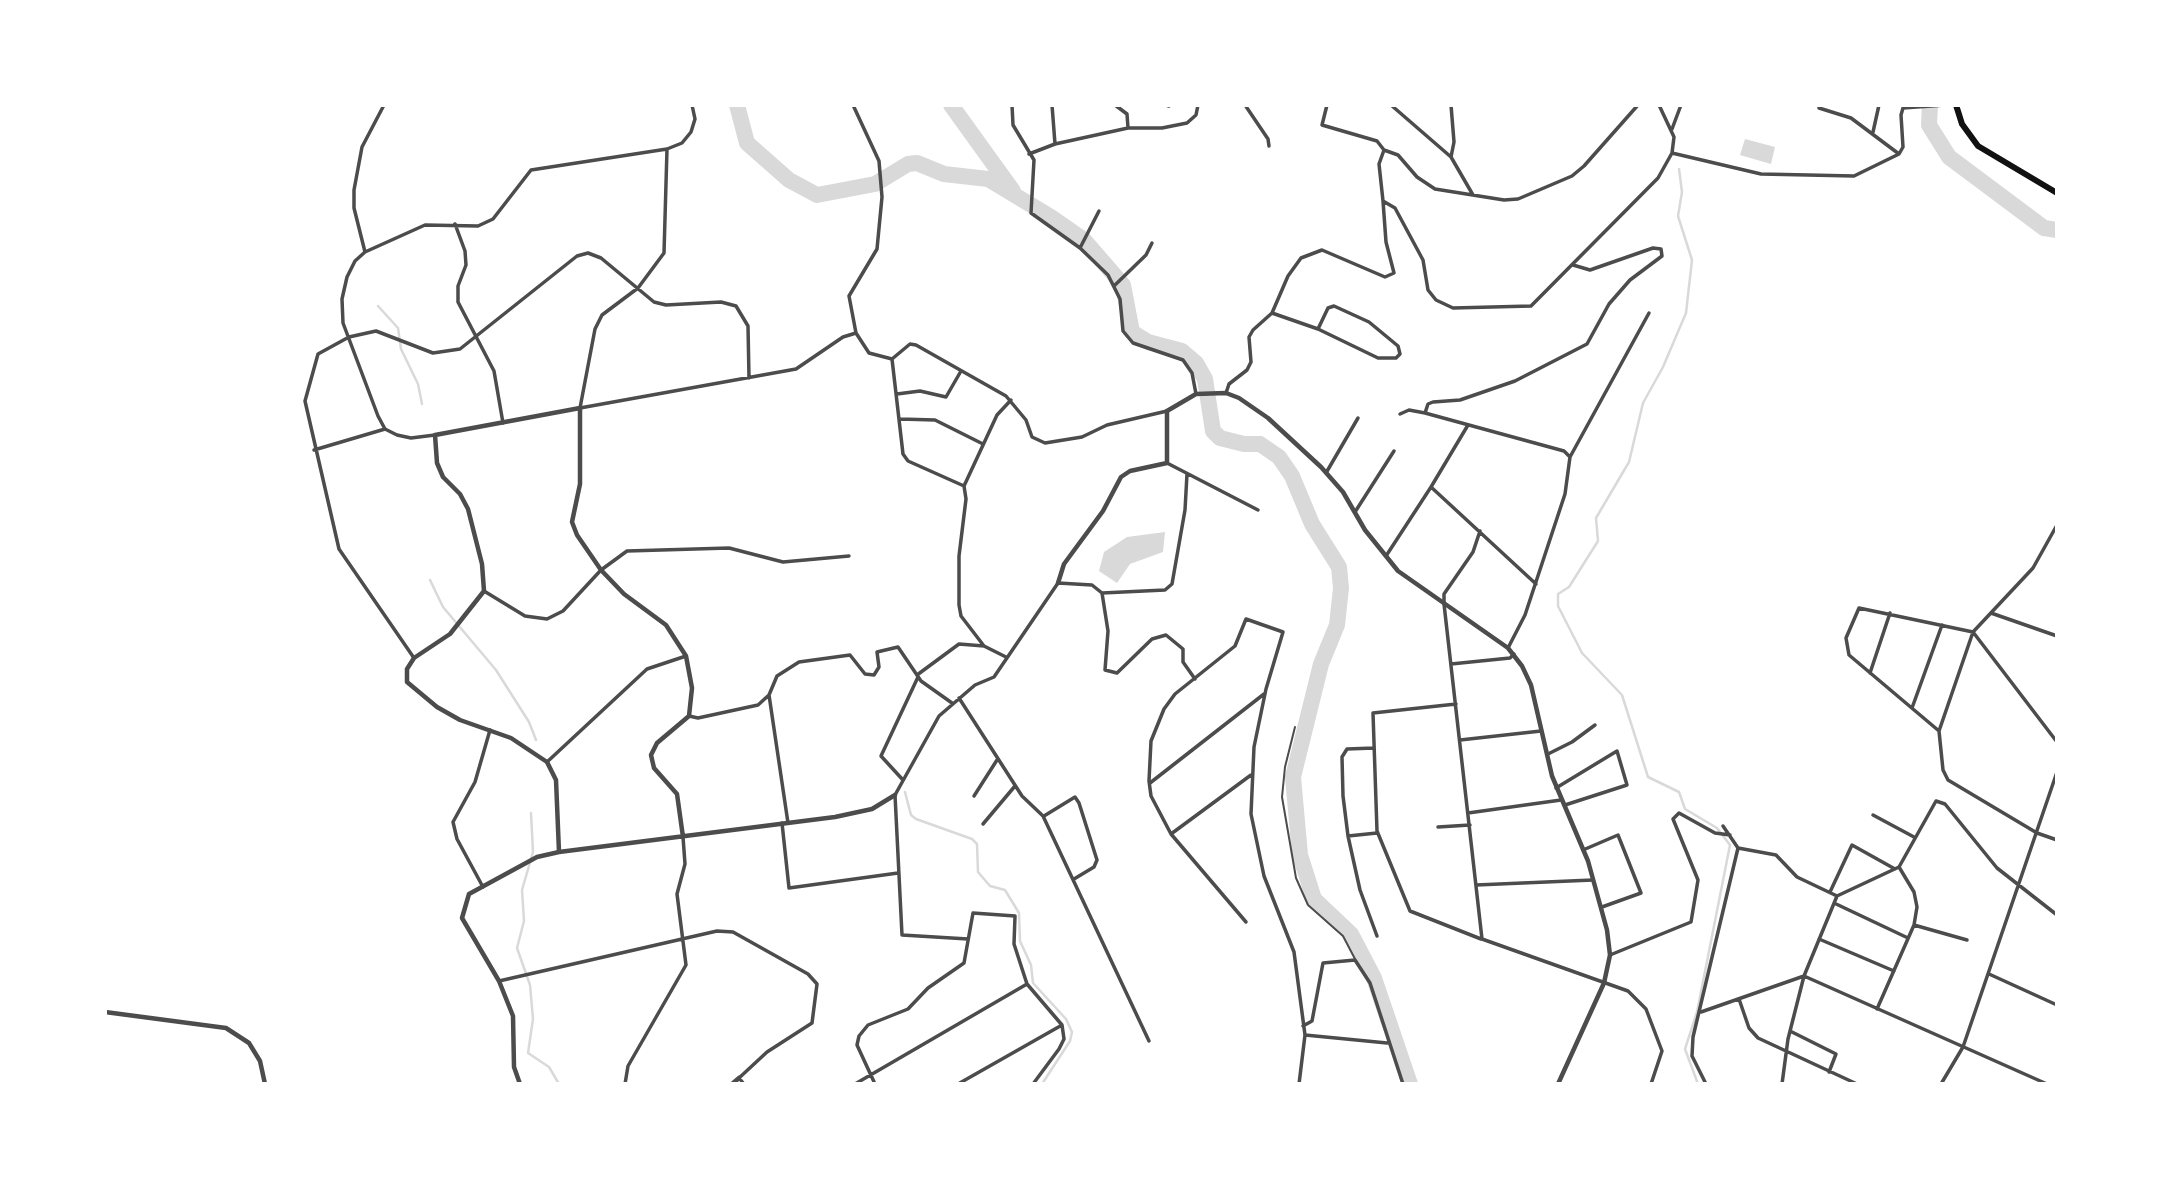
<!DOCTYPE html>
<html>
<head>
<meta charset="utf-8">
<style>
	body { margin:0 }
	#map { position:relative; width:2162px; height:1189px; overflow:hidden; background:#fff; font-family:"PT Serif",serif }
	canvas { display:block }
	.frame { position:absolute; inset:0; border:107px solid #fff; pointer-events:none }
</style>
</head>
<body>
<div id="map">
<canvas width="2162" height="1189"></canvas>
<div class="frame"></div>
</div>
<script>
const ctx = document.querySelector('canvas').getContext('2d');
ctx.lineJoin = 'round';
function paint(path, color) {
  ctx.fillStyle = color;
  ctx.fill(path, 'evenodd');
}
function shape(rows) {
  const path = new Path2D();
  for (const r of rows) {
    path.moveTo(r[0], r[1]);
    for (let i = 2; i < r.length; i += 2) path.lineTo(r[i], r[i + 1]);
  }
  return path;
}
function trace(path, color, width, dash) {
  ctx.strokeStyle = color;
  ctx.lineWidth = width;
  ctx.lineCap = dash ? 'butt' : 'round';
  ctx.setLineDash(dash || []);
  ctx.stroke(path);
}
paint(shape([
	[1745,139,1775,147,1771,164,1740,155],
	[1165,532,1163,552,1130,564,1117,583,1099,571,1104,552,1127,537]
]), '#d9d9d9');
trace(shape([
	[1679,169,1682,192,1678,216,1692,260,1686,313,1663,367,1643,403,1629,462,1596,518,1598,541,1569,587,1558,594,1558,606,1582,653,1622,695,1648,777,1679,792,1685,809,1717,828,1730,845,1697,1012,1685,1049,1698,1084],
	[378,306,398,328,401,349,418,384,422,404],
	[430,580,443,607,496,670,529,722,536,740],
	[905,792,911,815,916,819,972,839,977,844,978,872,990,886,1005,890,1019,913,1020,941,1031,965,1033,983,1066,1019,1072,1032,1070,1041,1042,1084],
	[531,813,533,852,522,890,524,921,517,948,530,985,533,1019,528,1053,549,1067,559,1084]
]), '#d9d9d9', 2.5);
trace(shape([
	[737,105,747,143,789,180,817,195,875,184,908,164,917,163,944,174,988,179,1051,217,1084,240,1123,285,1132,332,1148,342,1182,351,1196,363,1205,379,1213,431,1220,438,1244,444,1260,444,1279,457,1292,476,1312,524,1339,567,1341,588,1337,625,1321,664,1293,777,1300,855,1314,899,1351,934,1374,978,1410,1084],
	[951,105,1013,191],
	[1930,105,1929,125,1949,157,2044,228,2057,230]
]), '#d9d9d9', 16);
trace(shape([
	[1295,727,1285,767,1282,797,1296,878,1308,905,1343,936,1355,959]
]), '#4c4c4c', 2);
trace(shape([
	[692,105,695,119,691,132,682,143,667,149,664,253,638,288,602,315,595,329,580,408,796,369,843,337,856,333],
	[853,105,879,161,882,197,877,249,849,296,856,333,869,353,892,359,910,344,916,345,1006,396,1026,420,1032,437,1045,443,1082,437,1107,425,1167,411],
	[1012,105,1013,125,1034,160,1031,213,1080,248,1108,275,1120,299,1123,331,1133,343,1183,360,1192,373,1196,394],
	[1052,105,1055,144],
	[1115,105,1127,114,1128,128],
	[1166,105,1169,106],
	[1245,105,1268,139,1269,146],
	[1327,105,1322,125,1377,141,1384,150],
	[1391,105,1451,157,1473,195],
	[1451,105,1454,142,1451,157],
	[1638,105,1584,166,1572,176,1518,199,1504,200,1435,189,1417,177,1398,155,1384,150,1379,164,1383,201,1395,208,1423,260,1428,290,1436,300,1453,308,1531,306,1658,178,1672,153,1674,137,1659,105],
	[1819,105,1819,108,1851,118,1899,154],
	[1672,129,1681,105],
	[1873,132,1879,105],
	[1672,153,1761,174,1854,176,1899,154,1903,147,1901,115,1903,108,1945,105],
	[1029,154,1055,144,1128,128,1162,128,1187,123,1196,115,1198,105],
	[455,224,465,251,466,265,458,286,458,302,494,371,503,423],
	[1080,248,1099,211],
	[365,252,354,208,354,190,362,147,384,105],
	[1115,285,1146,255,1152,243],
	[1272,313,1318,329,1378,358,1396,358,1400,354,1398,346,1369,322,1334,306,1328,308,1318,329],
	[892,359,903,454,908,461,964,486],
	[1226,393,1229,384,1247,370,1251,362,1249,337,1253,330,1272,313,1288,276,1301,258,1322,250,1385,277,1394,273,1386,242,1383,201],
	[897,394,920,391,946,397,961,371],
	[1400,414,1409,410,1425,413],
	[900,419,935,420,983,444],
	[435,435,411,438,397,435,385,429,378,416,343,323,342,299,347,277,355,261,365,252,425,225,478,226,493,219,531,170,667,149],
	[314,450,385,429],
	[1570,457,1649,313],
	[1167,463,1258,510],
	[1326,473,1358,418],
	[964,486,966,499,959,556,959,605,961,616,984,646],
	[964,486,997,415,1011,400],
	[1431,487,1468,425],
	[1355,512,1394,451],
	[1480,531,1473,552,1444,594,1444,604,1482,939,1628,991,1646,1009,1662,1051,1651,1084],
	[1386,556,1431,487,1536,584],
	[484,591,525,616,547,619,563,611,601,570,627,551,729,548,783,562,849,556],
	[1102,593,1165,590,1172,584,1185,510,1187,474],
	[1991,613,2057,636],
	[1508,648,1525,615,1565,494,1570,457,1564,451,1425,413,1428,404,1433,402,1460,400,1515,381,1587,344,1609,304,1630,280,1662,256,1661,249,1653,248,1590,270,1573,265],
	[414,658,339,549,305,401,318,354,349,337,376,331,433,353,460,349,577,256,588,253,601,258,654,302,666,305,721,302,736,306,748,326,749,378],
	[1451,664,1510,658,1514,654],
	[1870,673,1890,613],
	[917,675,959,644,984,646,1006,657],
	[769,695,788,823],
	[959,698,1022,796,1043,816,1149,1041],
	[1456,704,1373,713,1377,831,1410,911,1481,939],
	[1912,708,1942,625],
	[689,716,698,718,758,705,769,695,777,676,799,662,850,655,865,674,874,675,879,667,877,652,898,647,921,681,952,703],
	[1939,731,1973,632,2033,568,2057,525],
	[1460,740,1541,731],
	[2057,742,1973,632,1859,608,1846,638,1849,655,1939,731,1943,770,1948,780,2037,833,2057,840],
	[1374,748,1347,749,1342,757,1343,796,1348,836,1377,833],
	[1548,754,1572,742,1595,725],
	[547,762,647,669,686,656],
	[903,780,881,756,918,677],
	[1150,783,1264,694],
	[1556,788,1617,751,1627,785,1565,805],
	[974,796,997,760],
	[1468,813,1561,800],
	[1873,815,1914,837],
	[1044,816,1075,797,1079,803,1097,860,1094,867,1074,879],
	[782,823,789,888,898,873],
	[983,824,1015,786],
	[1723,826,1738,848,1776,855,1797,877,1837,896,1899,867,1936,801,1945,804,1997,868,2057,915],
	[1438,827,1470,825],
	[1171,834,1251,775],
	[1348,836,1360,890,1377,936],
	[1583,850,1618,835,1641,893,1602,907],
	[1476,885,1593,880],
	[483,887,457,839,453,822,475,782,490,730],
	[1830,892,1852,845,1895,869],
	[1834,903,1908,938],
	[1246,922,1171,834,1151,796,1149,781,1151,741,1164,709,1175,694,1235,646,1246,619,1283,632,1266,689,1254,747,1251,814,1264,876,1294,952,1305,1035,1299,1084],
	[1914,925,1967,940],
	[968,939,902,935,895,795,939,716,975,685,994,677,1058,583,1092,585,1102,593,1108,631,1105,670,1117,673,1152,639,1166,635,1183,649,1183,662,1195,679],
	[1819,939,1894,971],
	[1610,955,1691,922,1698,880,1673,819,1679,813,1715,833,1730,835],
	[1989,974,2057,1005],
	[499,981,717,931,733,932,808,974,817,984,812,1023,767,1052,739,1078,744,1084],
	[1739,999,1749,1028,1758,1038,1857,1084],
	[1877,1009,1914,925,1917,907,1914,892,1899,867],
	[1701,1012,1804,976,2047,1084],
	[1303,1026,1312,1021,1323,963,1355,960,1370,983,1403,1084],
	[1790,1031,1836,1054,1829,1072],
	[1305,1035,1387,1043],
	[625,1084,628,1066,686,965,677,894,685,864,683,837],
	[855,1084,1027,984],
	[875,1084,857,1045,859,1036,868,1025,908,1009,928,988,964,963,973,913,1015,916,1014,944,1027,984,1062,1025,1064,1039,1059,1049,1033,1084],
	[958,1084,1062,1025],
	[1706,1084,1692,1056,1693,1037,1738,848],
	[1782,1084,1788,1039,1804,976,1837,896],
	[1941,1084,1963,1047,2057,772]
]), '#4c4c4c', 3.5);
trace(shape([
	[1058,583,1064,564,1103,511,1121,477,1130,471,1167,463,1167,411,1196,394,1226,393,1239,398,1268,418,1321,467,1343,492,1365,530,1398,571,1508,648,1522,666,1531,685,1552,776,1588,861,1607,930,1610,955,1604,983,1558,1084],
	[559,852,556,780,547,762,511,738,460,720,437,707,407,682,407,669,414,658,450,634,484,591,482,564,468,509,460,494,443,477,437,463,435,435,580,408,580,484,572,522,577,535,601,570,624,594,666,625,686,656,692,688,689,716,657,743,651,755,654,768,677,794,683,837],
	[105,1012,226,1028,249,1043,260,1061,265,1084],
	[520,1084,514,1067,513,1016,499,981,462,918,469,894,537,857,559,852,835,817,872,809,895,795],
	[732,1084,739,1078]
]), '#4c4c4c', 4.5);
trace(shape([
	[1956,105,1962,124,1978,146,2057,193]
]), '#111', 6);
</script>
</body>
</html>
